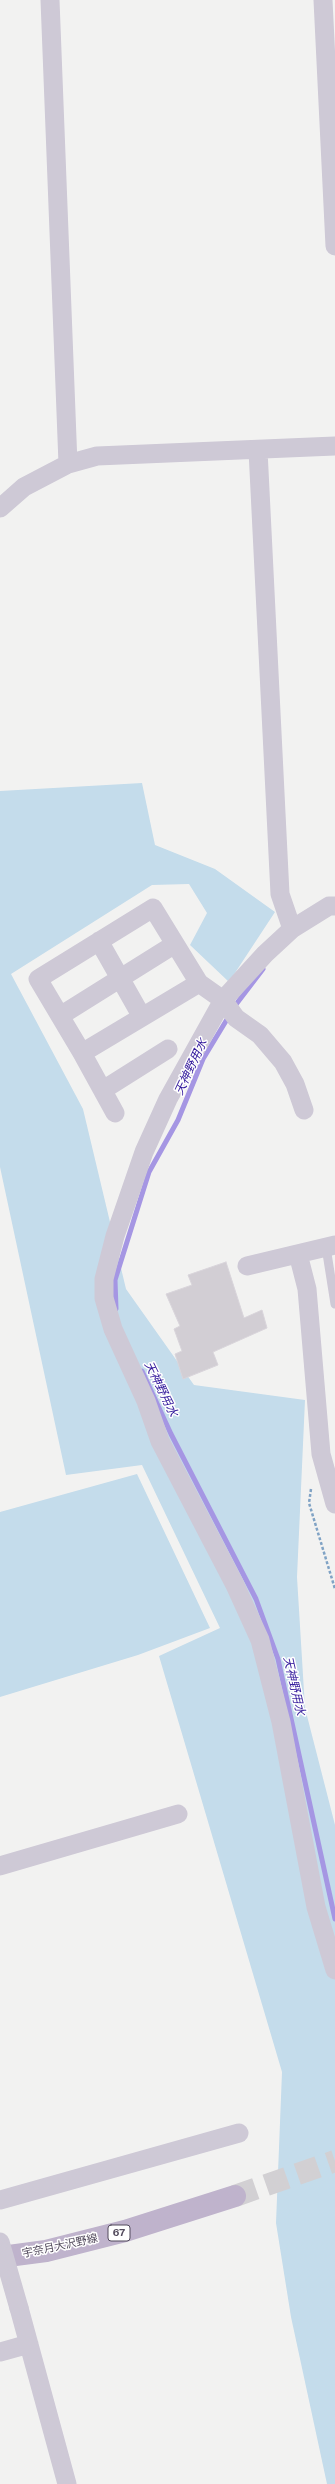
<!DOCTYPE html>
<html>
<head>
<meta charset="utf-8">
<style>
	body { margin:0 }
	canvas { display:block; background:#f2f2f1 }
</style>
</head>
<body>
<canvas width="335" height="2484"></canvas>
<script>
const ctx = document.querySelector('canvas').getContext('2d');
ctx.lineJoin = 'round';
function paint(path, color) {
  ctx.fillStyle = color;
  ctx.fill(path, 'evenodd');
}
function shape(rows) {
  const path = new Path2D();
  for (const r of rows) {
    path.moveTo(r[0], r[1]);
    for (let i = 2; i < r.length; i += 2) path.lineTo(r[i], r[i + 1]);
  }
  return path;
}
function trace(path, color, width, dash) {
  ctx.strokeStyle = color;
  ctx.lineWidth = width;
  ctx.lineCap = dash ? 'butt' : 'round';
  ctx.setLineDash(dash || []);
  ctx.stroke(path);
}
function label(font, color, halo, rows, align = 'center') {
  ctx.font = font + ' "Public Sans","Noto Sans JP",sans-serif';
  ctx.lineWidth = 3;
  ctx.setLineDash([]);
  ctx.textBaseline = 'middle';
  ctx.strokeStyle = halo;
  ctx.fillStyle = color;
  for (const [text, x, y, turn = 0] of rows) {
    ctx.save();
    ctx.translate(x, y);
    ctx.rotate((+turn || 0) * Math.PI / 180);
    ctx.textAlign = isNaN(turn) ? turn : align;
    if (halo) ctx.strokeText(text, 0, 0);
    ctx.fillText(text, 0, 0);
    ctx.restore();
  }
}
paint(shape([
	[142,783,155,845,215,869,275,912,229,982,190,945,207,913,189,884,152,885,11,974,83,1109,126,1289,194,1385,305,1400,297,1577,305,1708,335,1825,335,2484,327,2484,291,2317,276,2223,282,2072,159,1656,220,1628,142,1465,66,1475,0,1167,0,791],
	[137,1474,210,1628,138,1655,0,1697,0,1512]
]), '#c4dceb');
trace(shape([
	[234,1007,263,969],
	[116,1309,115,1280,149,1172,178,1120,203,1059,229,1016],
	[142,1371,171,1434,256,1599,278,1659,335,1919]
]), '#a596e3', 5);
const building = shape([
	[226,1262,244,1318,262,1310,267,1328,213,1352,218,1365,183,1379,175,1354,182,1351,174,1329,180,1326,166,1294,192,1285,188,1275,226,1262]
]);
paint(building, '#d2ced4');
trace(building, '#d9d5db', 1);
trace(shape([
	[235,2196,335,2161]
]), '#d2d0d3', 22, [22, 11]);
trace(shape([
	[311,1489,309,1503,335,1589]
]), '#80a3c5', 2.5, [3, 2]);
trace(shape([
	[326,1247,335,1304]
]), '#cec9d6', 9);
trace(shape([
	[50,0,68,464],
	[323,0,335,246],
	[258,450,280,894,292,929,329,906,335,906],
	[0,508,24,487,68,464,97,456,335,446],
	[292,929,265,954,223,1000,236,1018,260,1035,283,1062,295,1084,304,1110],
	[99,941,142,1017],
	[199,983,82,1053,38,979,153,908,199,983,223,1000,168,1099,144,1152,115,1236,104,1279,104,1298,113,1329,146,1401,160,1441,235,1585,260,1640,281,1722,316,1907,335,1970],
	[60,1016,175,944],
	[82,1053,115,1113],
	[103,1090,168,1049],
	[298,1254,307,1289,321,1454,335,1504],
	[247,1266,335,1245],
	[0,1866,178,1814],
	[0,2200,239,2133],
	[19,2308,67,2484],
	[0,2352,29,2344]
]), '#cec9d6', 19);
trace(shape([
	[0,2257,46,2251,125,2231,235,2196]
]), '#bfb3cc', 22);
trace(shape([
	[0,2242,19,2308]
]), '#cec9d6', 19);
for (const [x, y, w] of [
	[119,2233,22]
]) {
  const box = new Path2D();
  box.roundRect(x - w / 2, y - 8, w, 16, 3);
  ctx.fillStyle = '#fff';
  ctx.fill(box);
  trace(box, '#524a5c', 1);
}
label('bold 10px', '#524a5c', null, [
	["67",119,2233]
]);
label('11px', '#524a5c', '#fff', [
	["宇奈月大沢野線",60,2246,-12]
]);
label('italic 12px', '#351c9d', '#fff', [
	["天神野用水",191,1067,-65],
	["天神野用水",161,1389,64],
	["天神野用水",294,1686,77]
]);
</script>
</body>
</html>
